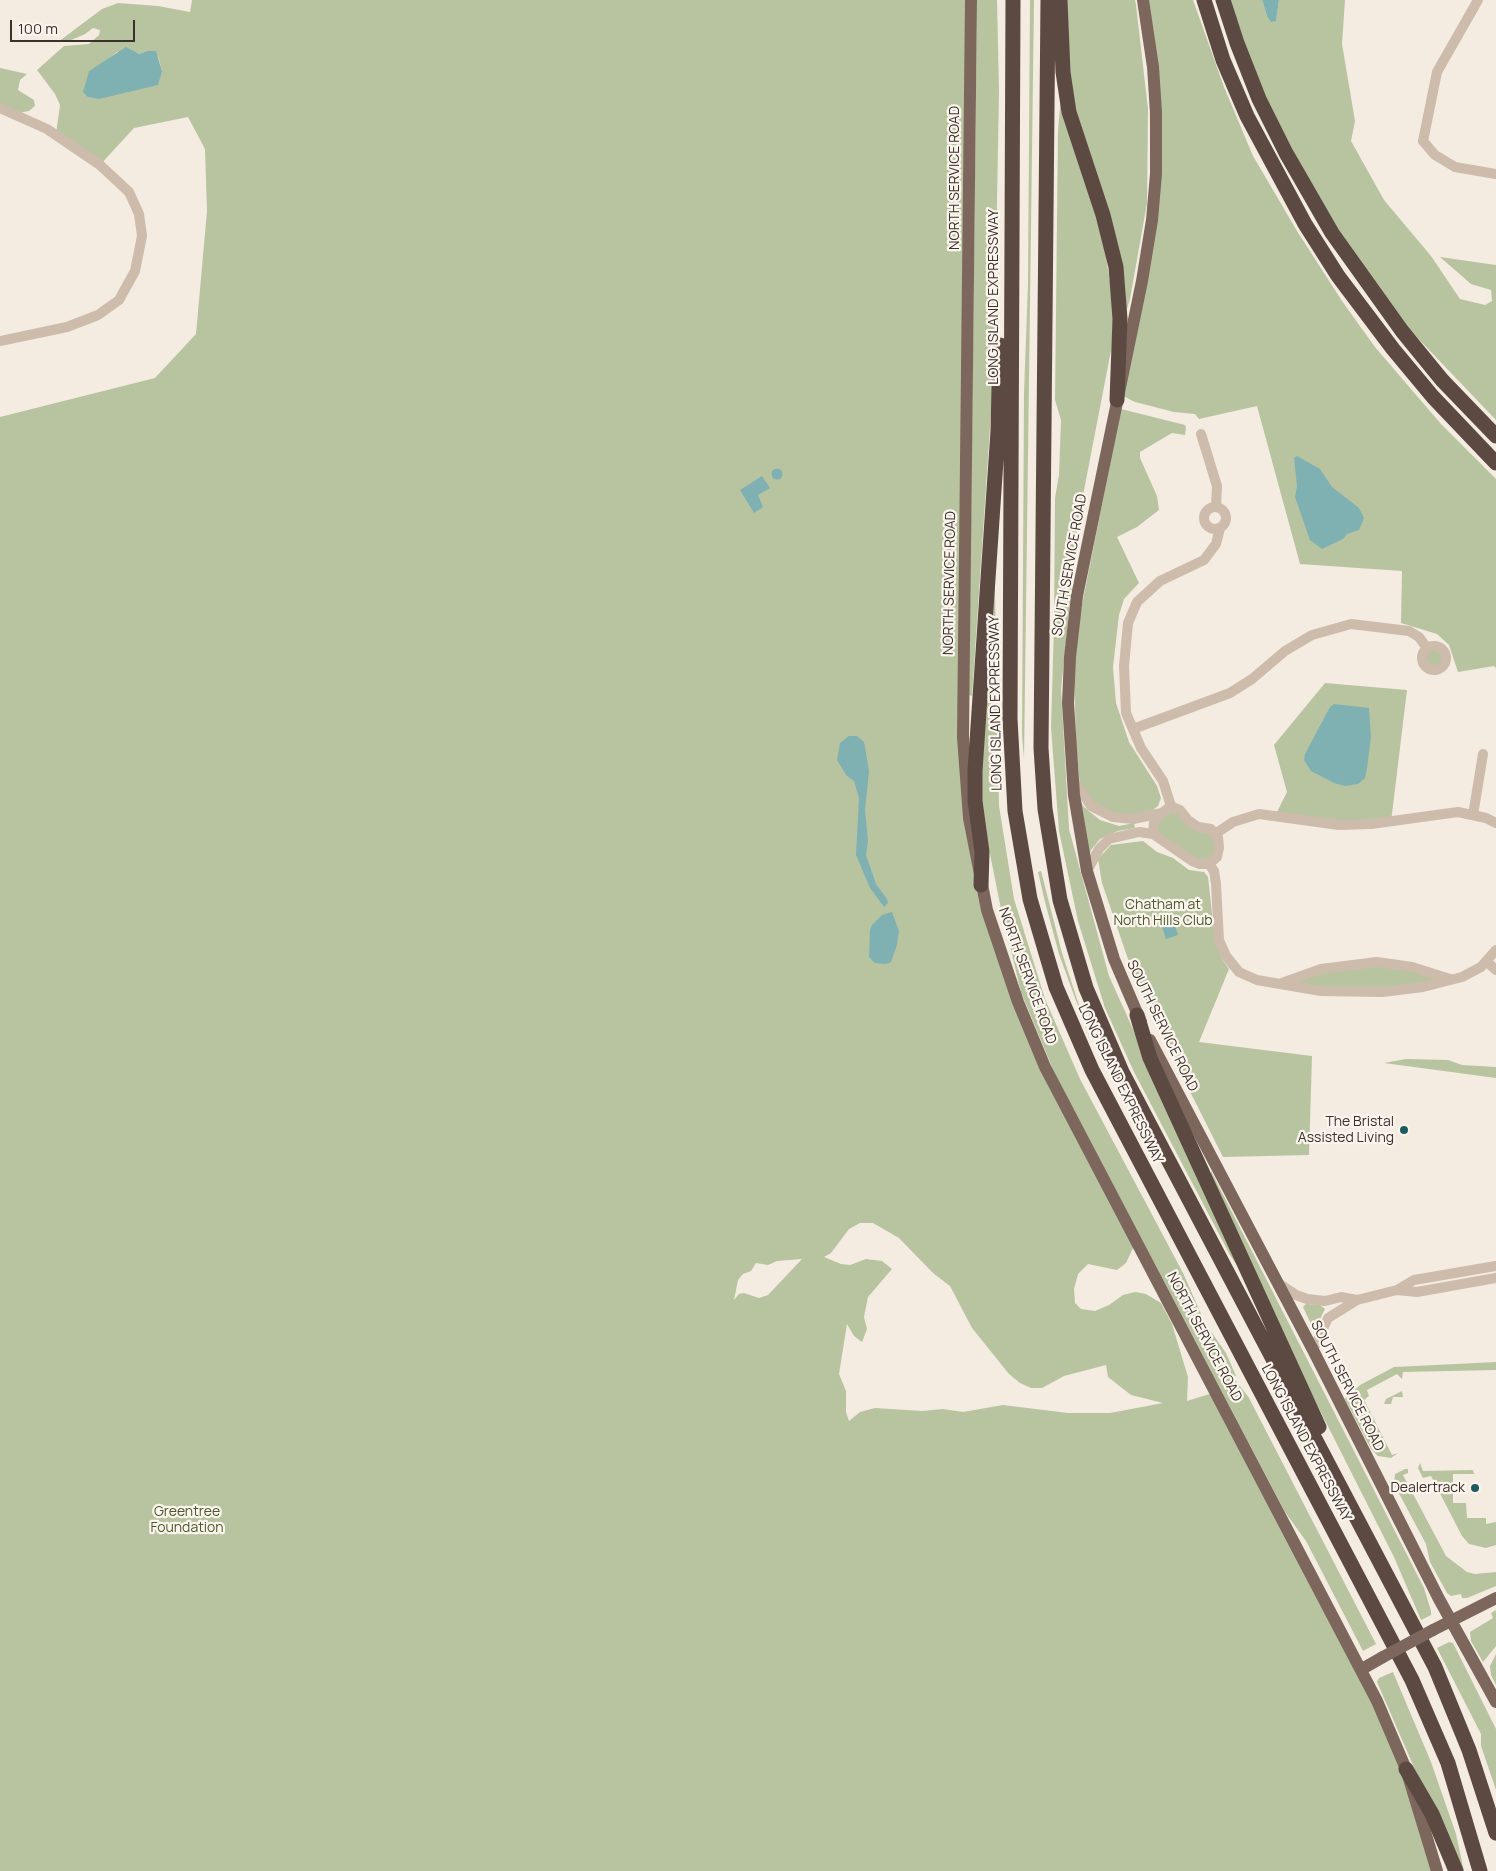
<!DOCTYPE html>
<html>
<head>
<meta charset="utf-8">
<style>
	body { margin:0 }
	#map { position:relative; width:1496px; height:1871px; overflow:hidden; background:#f4ebe1; font-family:Manrope,sans-serif }
	canvas { display:block }
	.scale { position:absolute; left:10px; top:20px; width:125px; height:22px; box-sizing:border-box; border:2px solid #3b302b; border-top:0; padding-left:6px; font-size:15px; line-height:18px; white-space:nowrap; color:#3b302b; -webkit-text-stroke:4px #fbf5ee; paint-order:stroke }
</style>
</head>
<body>
<div id="map">
<canvas width="1496" height="1871"></canvas>
<div class="scale">100 m</div>
</div>
<script>
const ctx = document.querySelector('canvas').getContext('2d');
ctx.lineJoin = 'round';
function paint(path, color) {
  ctx.fillStyle = color;
  ctx.fill(path, 'evenodd');
}
function shape(rows) {
  const path = new Path2D();
  for (const r of rows) {
    if (r.length === 3) {
      path.moveTo(r[0] + r[2], r[1]);
      path.arc(r[0], r[1], r[2], 0, 2 * Math.PI);
      continue;
    }
    path.moveTo(r[0], r[1]);
    for (let i = 2; i < r.length; i += 2) path.lineTo(r[i], r[i + 1]);
  }
  return path;
}
function trace(path, color, width, dash) {
  ctx.strokeStyle = color;
  ctx.lineWidth = width;
  ctx.lineCap = dash ? 'butt' : 'round';
  ctx.setLineDash(dash || []);
  ctx.stroke(path);
}
function label(font, color, halo, rows, align = 'center') {
  ctx.font = font + ' Manrope,sans-serif';
  ctx.lineWidth = 4.5;
  ctx.setLineDash([]);
  ctx.textBaseline = 'middle';
  ctx.strokeStyle = halo;
  ctx.fillStyle = color;
  for (const [text, x, y, turn = 0] of rows) {
    ctx.save();
    ctx.translate(x, y);
    ctx.rotate((+turn || 0) * Math.PI / 180);
    ctx.textAlign = isNaN(turn) ? turn : align;
    if (halo) ctx.strokeText(text, 0, 0);
    ctx.fillText(text, 0, 0);
    ctx.restore();
  }
}
paint(shape([
	[192,0,971,0,964,642,974,849,1018,1002,1134,1246,1126,1263,1117,1270,1088,1264,1078,1274,1074,1289,1075,1303,1081,1309,1095,1311,1109,1305,1123,1295,1135,1292,1146,1294,1161,1303,1172,1324,1188,1377,1187,1401,1216,1392,1377,1701,1437,1871,0,1871,0,417,155,378,196,334,207,211,205,149,188,117,134,128,100,165,56,134,60,105,55,94,37,70,64,46,89,44,99,35,100,30,93,28,85,34,69,41,58,42,102,9,118,3,158,6,190,12],
	[147,51,158,56,162,71,89,71,106,61,117,52,139,54],
	[860,1223,873,1223,899,1238,933,1273,950,1286,972,1328,1009,1374,1020,1383,1031,1388,1042,1388,1064,1376,1106,1365,1108,1377,1131,1395,1163,1403,1110,1413,1068,1413,1003,1405,963,1412,943,1409,922,1411,875,1408,860,1412,849,1421,846,1412,846,1391,839,1374,847,1324,854,1336,862,1342,867,1329,864,1317,868,1297,892,1269,882,1261,866,1259,850,1265,841,1264,824,1257,831,1253,849,1229],
	[802,1259,768,1295,759,1298,744,1293,739,1294,734,1300,738,1280,743,1274,751,1271,756,1263,768,1265,777,1261],
	[977,0,997,0,999,91,994,368,972,696,969,695],
	[1030,0,1034,0,1024,759,1022,734,1024,394,1028,283],
	[1065,0,1135,0,1136,5,1148,109,1147,203,1130,299,1124,319,1068,75],
	[1148,0,1193,0,1224,87,1253,156,1297,231,1342,301,1375,347,1441,424,1496,479,1496,668,1494,666,1458,672,1449,645,1437,634,1401,623,1402,571,1300,564,1257,406,1199,419,1195,414,1174,412,1135,402,1125,397,1124,392,1152,253],
	[1228,0,1262,0,1267,16,1276,20,1279,0,1345,0,1342,44,1355,121,1351,141,1384,200,1431,256,1460,299,1485,305,1492,301,1491,290,1471,284,1440,257,1496,265,1496,420,1411,331,1369,276,1319,201,1255,76],
	[0,68,27,74,20,80,18,90,34,100,35,106,29,111,18,113,0,108],
	[1061,95,1104,244,1112,295,1114,335,1079,516,1061,689,1069,829,1109,976,1245,1277,1230,1255,1134,1072,1105,1008,1078,921,1059,831,1051,728,1054,625,1055,498,1059,475,1061,420,1055,400,1058,131],
	[1121,409,1185,425,1186,428,1185,435,1172,433,1140,452,1140,458,1157,496,1159,510,1137,527,1117,537,1139,583,1124,599,1119,615,1113,667,1116,703,1129,742,1157,786,1161,798,1158,806,1150,812,1133,816,1108,813,1088,799,1080,787,1076,742,1074,673,1079,620],
	[994,543,999,806,1014,899,1045,999,1080,1079,1183,1273,1205,1323,1226,1353,1236,1376,1233,1377,1249,1398,1376,1644,1363,1651,1306,1541,1285,1512,1054,1072,1021,992,1000,904,980,804],
	[1434,658,12],
	[1325,683,1407,690,1391,822,1371,824,1275,816,1287,792,1274,745],
	[1078,797,1084,807,1100,820,1119,826,1134,823,1135,828,1118,831,1100,839,1091,850,1088,861],
	[1171,806,1188,820,1211,829,1219,848,1209,864,1160,841,1154,822],
	[1143,841,1157,852,1173,858,1189,870,1204,872,1208,877,1215,939,1222,959,1229,969,1199,1042,1312,1056,1309,1155,1223,1157,1163,1038,1129,962,1102,883,1098,859,1111,845],
	[1041,871,1062,953,1090,1039,1059,954,1045,902,1038,872],
	[1384,962,1451,980,1375,993,1280,984,1321,969],
	[1406,1059,1448,1060,1462,1065,1496,1067,1496,1078,1384,1063],
	[1211,1171,1424,1588,1431,1611,1431,1615,1421,1620,1394,1557,1296,1363,1211,1178],
	[1306,1304,1320,1305,1325,1309,1316,1327,1312,1326,1303,1307],
	[1496,1362,1496,1370,1403,1372,1402,1379,1397,1374,1367,1390,1369,1396,1364,1400,1392,1455,1398,1453,1391,1458,1378,1456,1371,1449,1345,1399,1360,1385,1394,1367],
	[1402,1391,1403,1397,1393,1397,1391,1404,1384,1404,1386,1399],
	[1420,1463,1423,1471,1473,1470,1474,1474,1453,1474,1453,1503,1466,1503,1467,1518,1486,1518,1486,1524,1496,1522,1496,1545,1486,1548,1469,1544,1462,1536,1431,1476,1423,1478,1418,1468],
	[1405,1469,1408,1469,1408,1473,1403,1475,1446,1556,1467,1572,1475,1574,1496,1572,1496,1586,1467,1598,1462,1598,1461,1594,1451,1596,1447,1593,1430,1562,1426,1544,1394,1484,1395,1474],
	[1496,1610,1496,1646,1483,1662,1471,1641,1470,1632,1493,1618,1491,1613],
	[1449,1642,1453,1643,1496,1729,1496,1790,1481,1746,1481,1734,1437,1648],
	[1496,1654,1496,1685,1491,1675,1490,1666],
	[1393,1672,1431,1762,1456,1834,1464,1871,1459,1871,1377,1682,1379,1678]
]), '#b8c4a0');
paint(shape([
	[1262,0,1279,0,1276,21,1271,22,1267,16],
	[126,47,139,54,147,51,156,51,162,71,158,85,99,99,88,97,83,92,89,71],
	[1297,456,1320,469,1332,487,1359,508,1364,518,1359,530,1347,534,1343,539,1322,549,1310,540,1295,497,1297,486,1294,458],
	[777,474,5.5],
	[762,476,770,488,758,495,763,507,754,513,740,490],
	[1334,704,1369,708,1371,737,1367,768,1365,778,1358,784,1345,786,1334,783,1311,771,1304,760,1305,754,1330,707],
	[849,736,857,736,864,742,866,753,869,771,865,810,868,841,866,855,876,884,887,899,888,903,884,907,870,888,856,855,859,798,854,781,846,775,837,760,840,743],
	[892,912,899,931,897,945,891,962,886,964,875,963,869,957,870,930,872,925,882,915],
	[1172,916,1178,935,1166,939,1160,920]
]), '#7fb0b2');
trace(shape([
	[1478,0,1437,72,1423,141,1435,155,1455,167,1496,174],
	[0,108,47,129,100,165,129,192,139,214,142,236,135,271,119,300,98,315,67,327,0,341],
	[1201,434,1217,486,1216,506],
	[1215,518,11],
	[1434,658,12],
	[1133,729,1230,693,1252,679,1285,651,1312,635,1351,624,1409,631,1419,637,1427,648],
	[1074,781,1091,806,1113,817,1133,819,1162,813],
	[1171,806,1163,781,1141,748,1126,713,1124,666,1128,623,1137,602,1160,581,1204,560,1216,544,1220,528],
	[1171,806,1180,810,1188,820,1198,827,1211,829,1218,837,1219,848,1217,857,1209,864,1200,864,1192,861,1153,834,1154,822,1162,813,1171,806],
	[1473,815,1483,754],
	[1215,834,1233,822,1259,814,1339,825,1371,824,1458,812,1486,818,1496,823],
	[1209,864,1214,871,1216,884,1219,940,1226,956,1239,972,1257,980,1321,991,1382,992,1423,987,1462,977,1481,967,1496,950],
	[1087,871,1099,849,1109,839,1139,832,1153,834],
	[1486,961,1496,970],
	[1282,983,1321,969,1377,962,1412,967,1450,979],
	[1278,1283,1296,1295,1307,1299,1325,1301,1341,1297,1357,1300,1397,1290,1414,1280,1496,1266],
	[1397,1290,1417,1292,1496,1278],
	[1313,1350,1328,1318,1357,1300]
]), '#cdbbac', 10);
trace(shape([
	[971,0,963,737,969,818,987,910,1018,1002,1045,1067,1377,1701,1406,1769,1437,1871],
	[1141,1022,1114,959,1087,871,1074,795,1068,703,1070,657,1077,596,1142,281,1152,220,1156,174,1156,112,1153,67,1143,0],
	[1150,1040,1313,1350,1439,1599,1496,1702],
	[1433,1630,1496,1598],
	[1362,1669,1383,1657]
]), '#7d675c', 12);
trace(shape([
	[1013,0,1010,719,1015,811,1030,899,1056,987,1092,1070,1412,1680,1448,1763,1480,1871],
	[1048,0,1041,748,1045,809,1060,900,1086,988,1122,1072,1435,1667,1469,1750,1496,1833],
	[1060,0,1063,72,1069,112,1103,215,1116,267,1120,319,1117,400],
	[1204,0,1223,60,1247,116,1305,224,1338,276,1393,349,1433,397,1496,463],
	[1223,0,1237,43,1259,99,1286,153,1332,233,1402,331,1442,380,1496,436],
	[981,885,982,852,975,801,975,771,998,431,1000,345],
	[1137,1015,1150,1058,1319,1427],
	[1406,1769,1432,1814,1456,1871]
]), '#5c4a42', 15);
trace(shape([
	[1383,1657,1433,1630]
]), '#7d675c', 12);
for (const [x, y, r, color] of [
	[1404,1130,5,"#1f5a5e"],
	[1475,1488,5,"#1f5a5e"]
]) {
  const dot = new Path2D();
  dot.arc(x, y, r, 0, 2 * Math.PI);
  ctx.fillStyle = color;
  ctx.fill(dot);
  trace(dot, '#fbf5ee', 2);
}
label('14px', '#3b302b', '#fbf5ee', [
	["NORTH SERVICE ROAD",955,178,-90],
	["LONG ISLAND EXPRESSWAY",994,297,-90],
	["SOUTH SERVICE ROAD",1070,565,-80],
	["NORTH SERVICE ROAD",950,583,-89],
	["LONG ISLAND EXPRESSWAY",996,703,-91],
	["NORTH SERVICE ROAD",1027,976,70],
	["SOUTH SERVICE ROAD",1162,1026,64],
	["LONG ISLAND EXPRESSWAY",1120,1084,64],
	["NORTH SERVICE ROAD",1204,1337,62],
	["SOUTH SERVICE ROAD",1347,1386,63],
	["LONG ISLAND EXPRESSWAY",1306,1443,62]
]);
label('14px', '#4a5a2e', '#fbf5ee', [
	["Chatham at",1163,905],
	["North Hills Club",1163,921],
	["Greentree",187,1512],
	["Foundation",187,1528]
]);
label('14px', '#3b302b', '#fbf5ee', [
	["The Bristal",1394,1122],
	["Assisted Living",1394,1138],
	["Dealertrack",1465,1488]
], 'right');
</script>
</body>
</html>
